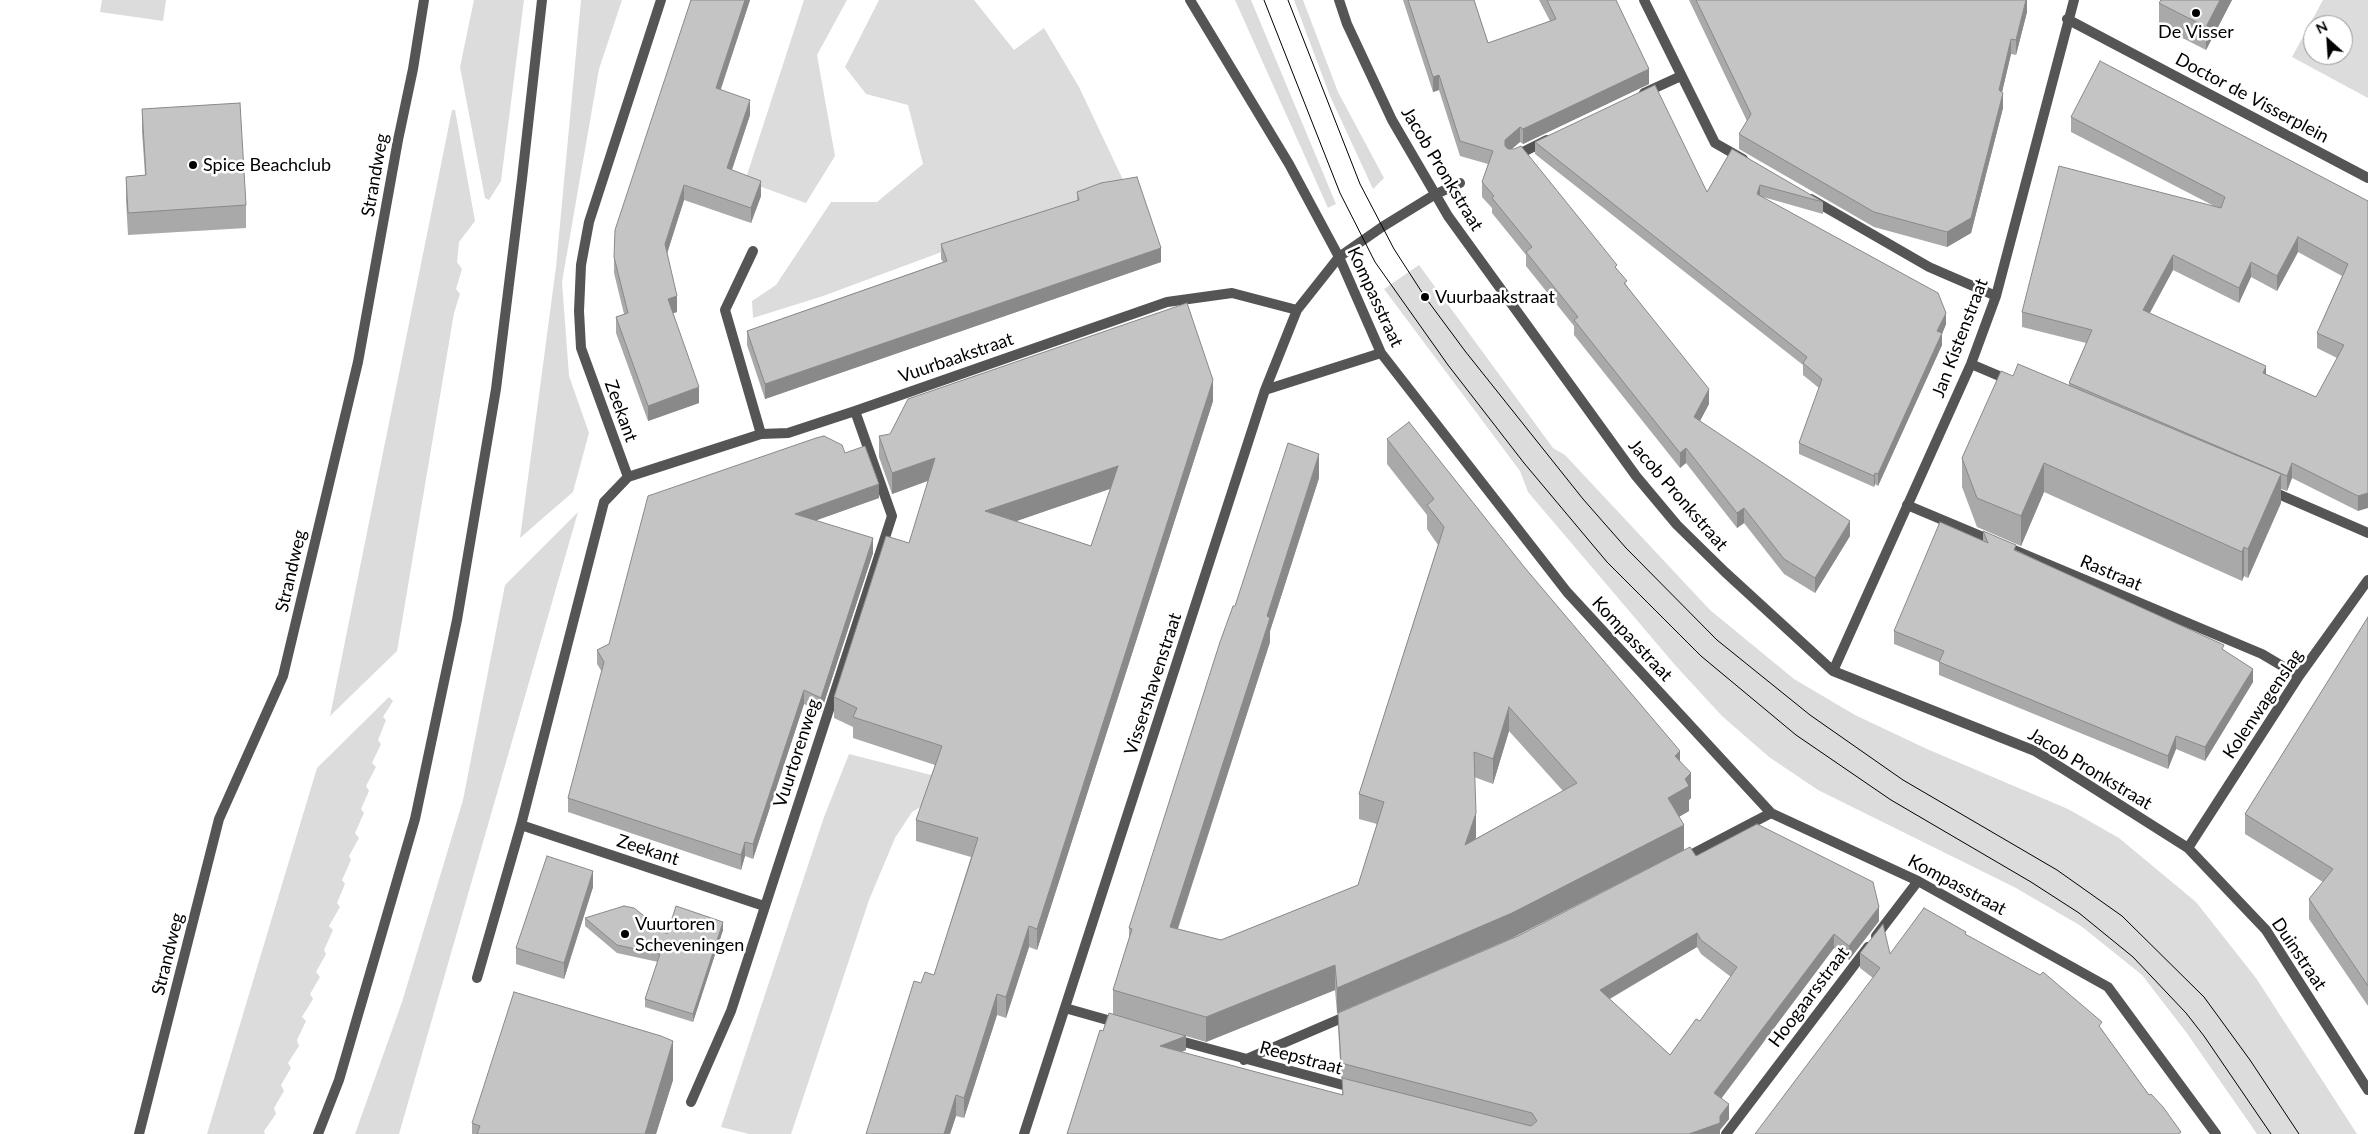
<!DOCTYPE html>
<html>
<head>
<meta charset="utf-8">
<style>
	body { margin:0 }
	#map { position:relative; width:2368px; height:1134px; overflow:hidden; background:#fff; font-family:Lato,sans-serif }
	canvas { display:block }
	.north { position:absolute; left:2303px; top:15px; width:50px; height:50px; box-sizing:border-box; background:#fff; border:1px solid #999; border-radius:50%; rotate:334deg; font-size:14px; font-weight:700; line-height:20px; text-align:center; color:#000 }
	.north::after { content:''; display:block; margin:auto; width:18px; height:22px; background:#000; clip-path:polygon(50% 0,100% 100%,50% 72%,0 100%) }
</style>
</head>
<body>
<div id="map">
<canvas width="2368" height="1134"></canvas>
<div class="north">N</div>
</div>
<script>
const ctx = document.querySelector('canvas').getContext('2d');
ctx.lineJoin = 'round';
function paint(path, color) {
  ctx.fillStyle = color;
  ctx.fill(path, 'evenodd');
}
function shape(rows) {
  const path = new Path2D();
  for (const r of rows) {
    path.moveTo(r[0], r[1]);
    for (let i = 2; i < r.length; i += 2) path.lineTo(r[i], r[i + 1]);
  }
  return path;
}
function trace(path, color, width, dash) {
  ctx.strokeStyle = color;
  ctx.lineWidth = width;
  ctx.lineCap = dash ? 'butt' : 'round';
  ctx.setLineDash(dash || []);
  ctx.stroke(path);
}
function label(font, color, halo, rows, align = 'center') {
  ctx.font = font + ' Lato,sans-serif';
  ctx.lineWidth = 5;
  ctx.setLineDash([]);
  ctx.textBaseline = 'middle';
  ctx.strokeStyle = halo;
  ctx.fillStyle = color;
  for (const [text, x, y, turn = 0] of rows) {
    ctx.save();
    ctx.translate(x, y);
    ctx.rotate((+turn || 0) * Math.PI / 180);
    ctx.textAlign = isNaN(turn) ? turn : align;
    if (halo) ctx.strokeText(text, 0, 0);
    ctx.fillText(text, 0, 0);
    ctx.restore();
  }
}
paint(shape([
	[102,0,166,0,163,21,100,12],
	[474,0,524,0,501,181,489,200,485,198,460,67],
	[581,0,622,0,599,69,562,282,569,376,589,433,573,492,520,538,556,267],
	[804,0,847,0,817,55,835,156,806,203,745,181],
	[879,0,974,0,1014,50,1044,28,1079,87,1125,184,823,296,753,318,752,301,776,285,831,202,877,202,923,164,908,105,866,94,845,67],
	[1235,0,1251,0,1336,204,1328,208],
	[1294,0,1303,0,1338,92,1384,178,1373,189,1330,96],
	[2323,0,2368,0,2368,98,2292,57],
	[2313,25,2343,25,2343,55,2313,55],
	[452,110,455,110,475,221,459,242,457,262,462,269,456,289,460,294,454,313,397,651,330,716],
	[1419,265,1553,448,1565,455,1710,610,1794,679,1855,715,1927,749,2068,809,2119,838,2196,902,2256,978,2357,1134,2257,1134,2186,1032,2142,975,2081,926,2016,888,1818,790,1769,757,1722,716,1675,665,1528,492,1520,471,1384,289],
	[578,512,399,1134,355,1134,402,1002,463,800,505,585],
	[389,697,393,701,383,717,386,720,378,740,381,744,372,763,376,767,366,786,369,791,361,809,364,813,355,833,359,838,349,856,351,860,342,880,345,884,337,903,340,907,329,926,333,930,324,950,326,954,316,972,320,977,310,994,313,999,302,1017,306,1021,297,1040,299,1046,288,1063,291,1068,281,1085,284,1091,274,1108,276,1114,264,1131,265,1134,207,1134,317,768],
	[849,754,935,776,937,797,912,812,895,838,869,900,791,1134,749,1134,721,1127,824,817]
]), '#dcdcdc');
trace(shape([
	[753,251,725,310,761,434]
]), '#555', 10);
trace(shape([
	[1190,0,1289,164,1339,257,1381,353,1567,592,1771,813,1918,881,2108,987,2216,1134],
	[1339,0,1347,24,1392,120,1448,216,1636,476,1677,525,1725,572,1833,671,2035,751,2188,848,2266,930,2368,1090],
	[1644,0,1715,143,1743,159],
	[2067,19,2368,178],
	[1644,93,1681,76],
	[1513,157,1547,140],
	[1811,199,1929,267,1996,296],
	[1971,364,2011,381],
	[1265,390,1381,353],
	[628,477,581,348,579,311,581,265,589,222,661,0],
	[2269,490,2368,533],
	[1907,505,2262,654,2299,676],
	[1833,671,1971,364,1996,296,2074,0],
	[2188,848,2299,676,2368,580],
	[1683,859,1771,813],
	[764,906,521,825,604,502,628,477,761,434,788,433,855,411,1167,302,1232,293,1297,310],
	[1876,936,1918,881],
	[477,978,521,825],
	[1065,1008,1118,1023],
	[1173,1039,1354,1088],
	[1244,1060,1349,1015],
	[691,1102,731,1011,892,516,855,411],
	[139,1134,219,819,283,676,358,362,398,140,413,69,424,0],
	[318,1134,339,1080,415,819,457,620,496,389,522,179,542,0],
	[1024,1134,1265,390,1297,310,1339,257,1382,227,1434,195,1460,183],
	[1726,1134,1868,947]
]), '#555', 10);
trace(shape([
	[1264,0,1340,193,1375,262,1448,365,1524,463,1607,562,1701,656,1796,735,1891,800,2031,882,2079,913,2133,957,2186,1013,2204,1036,2271,1134],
	[1288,0,1360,184,1394,249,1425,297,1465,351,1583,499,1626,548,1717,640,1810,715,1903,780,2057,870,2122,916,2204,997,2250,1060,2299,1134]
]), '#000', 1);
paint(shape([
	[691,0,750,0,721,89,750,115,732,170,761,196,751,223,684,200,667,253,677,312,673,313,699,403,648,421,616,333,616,317,624,314,614,273,614,257],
	[1403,0,1474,0,1488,43,1550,21,1539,0,1616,0,1649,84,1523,144,1520,142,1511,149,1617,269,1627,286,1709,404,1700,421,1850,536,1815,593,1784,574,1744,523,1737,528,1686,463,1680,468,1574,335,1574,326,1526,266,1526,255,1492,213,1492,208,1482,197,1482,182,1488,164,1460,156,1439,90,1433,92],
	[1689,0,2027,0,2027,12,2016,55,2011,54,2002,92,2003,108,1971,233,1947,247,1874,227,1739,149,1739,134,1747,121],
	[2232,0,2206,50,2159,26,2159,3],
	[142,109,246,205,246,228,128,235,126,200,126,177,145,175,142,132],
	[2071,117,2368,201,2358,511,2292,478,2287,491,2281,489,2281,503,2248,578,2244,576,2242,581,2044,492,2021,546,1977,527,1962,487,1962,458,2013,376,2069,386,2069,383,2086,343,2022,327,2022,312,2214,206,2071,132],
	[2298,252,2342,276,2317,333,2317,348,2337,358,2316,397,2266,374,2150,313,2173,270,2239,303,2251,277,2277,291],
	[1535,142,1707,192,1732,149,1823,202,1823,214,1763,197,1946,324,1942,334,1942,345,1878,486,1875,484,1874,487,1799,454,1799,443,1819,388,1803,375,1803,365,1535,154],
	[1077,192,1161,262,765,399,747,345,747,331,943,262,941,259,941,244,1077,201],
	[1213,401,1037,950,1029,947,1006,1018,997,1015,964,1118,956,1116,950,1134,866,1134,921,983,934,975,971,857,916,841,916,820,935,765,853,738,853,727,834,718,834,697,909,543,928,481,892,494,879,457,879,436],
	[1110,489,1091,546,1016,521],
	[1387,439,1525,568,1680,761,1691,798,1689,800,1689,811,1679,817,1684,850,1512,938,1337,1013,1335,990,1206,1042,1186,1036,1186,1050,1181,1052,1342,1095,1342,1078,1341,1078,1338,1027,1338,1013,1518,936,1696,856,1879,921,1849,960,1834,948,1721,1099,1729,1119,1720,1130,1720,1134,1067,1134,1103,1031,1113,1014,1113,990,1129,938,1129,928,1235,606,1319,478,1270,631,1270,642,1178,929,1221,940,1358,885,1377,824,1359,819,1359,794,1438,545,1427,529,1427,515,1387,464],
	[1509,731,1563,791,1475,839,1476,837,1474,777,1493,784],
	[1697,947,1701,954,1731,977,1700,1021,1670,1055,1610,999],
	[845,453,879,498,816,520,873,553,821,712,804,704,753,859,745,856,741,870,568,812,568,798,602,672,597,664,597,650,609,644],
	[1983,531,2016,550,2224,650,2253,682,2205,761,2176,749,2168,769,1939,675,1939,662,1894,644,1894,631,1983,541],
	[2368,617,2368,1006,2309,919,2309,899,2323,882,2245,834,2245,814],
	[593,887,564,979,516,964,516,948],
	[585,918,667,934,723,930,693,1022,645,1007,645,999,658,962,617,953,585,926],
	[1966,935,2102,1030,2149,1095,2181,1134,1873,978,1860,968,1860,953,1890,954],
	[673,1080,656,1134,472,1134,472,1123]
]), '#a9a9a9');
paint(shape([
	[745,0,750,0,716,103,716,88],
	[2026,0,2027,0,2027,12,2016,55,2016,40],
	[2220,0,2232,0,2206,50,2206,27],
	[2011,39,2011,54,1999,105,1999,90],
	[1649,69,1649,84,1523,144,1523,129],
	[1439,75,1439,90,1433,92,1433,77],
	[2003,93,2003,108,1971,233,1947,247,1947,232],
	[750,100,750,115,727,184,727,168],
	[1520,127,1520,142,1505,155,1505,161,1505,140],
	[761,181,761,196,751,223,751,208],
	[684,185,684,200,665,260,665,244],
	[1760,185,1760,197,1757,194],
	[2298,237,2298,252,2277,291,2277,276],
	[1161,248,1161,262,765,399,765,384],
	[2173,255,2173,270,2143,325,2143,310],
	[2251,262,2251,277,2239,303,2239,288],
	[677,296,677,312,668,315,668,299],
	[1946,313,1946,324,1942,334,1942,345,1878,486,1878,474,1937,331],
	[2266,366,2266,381,2263,373],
	[1213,380,1213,401,1037,950,1037,929],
	[699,387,699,403,648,421,648,406],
	[1709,389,1709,404,1694,432,1694,417],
	[1686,448,1686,463,1680,468,1680,453],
	[1319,454,1319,478,1270,631,1270,642,1170,952,1170,927,1267,616],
	[935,458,935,478,892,494,892,473],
	[2044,463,2044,492,2021,546,2021,516],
	[2292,463,2292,478,2287,491,2287,476],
	[1118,466,1118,486,985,532,985,511],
	[1875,473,1875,484,1874,487,1874,476],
	[2281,474,2281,503,2248,578,2248,549],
	[879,484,879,498,795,528,795,514],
	[2368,493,2368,508,2358,511,2358,496],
	[1744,508,1744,523,1737,528,1737,513],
	[1850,521,1850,536,1815,593,1815,578],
	[873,538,873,553,821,712,821,698],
	[2244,547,2244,576,2242,581,2242,552],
	[2253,669,2253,682,2205,761,2205,747],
	[804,690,804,704,753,859,753,844],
	[1509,707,1509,731,1493,784,1493,759],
	[2176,736,2176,749,2168,769,2168,756],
	[1680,751,1680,776,1675,756],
	[1691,773,1691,798,1689,800,1689,811,1668,823,1668,798,1685,779],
	[1476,813,1476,837,1465,870,1465,845],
	[1684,825,1684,850,1512,938,1337,1013,1337,988],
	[745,842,745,856,741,870,741,855],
	[593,871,593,887,564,979,564,963],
	[1879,907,1879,921,1849,960,1849,946],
	[723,922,723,930,693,1022,693,1014],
	[1029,926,1029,947,1006,1018,1006,997],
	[1697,933,1697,947,1600,1004,1600,990],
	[1834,934,1834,948,1714,1108,1714,1093],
	[1335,965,1335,990,1206,1042,1206,1017],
	[997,994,997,1015,964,1118,964,1098],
	[1186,1036,1186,1050,1160,1061,1160,1046],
	[673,1041,673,1080,656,1134,645,1134],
	[956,1095,956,1116,950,1134,944,1134],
	[1729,1104,1729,1119,1720,1130,1720,1134,1689,1134,1720,1116]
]), '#898989');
const building = shape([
	[691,0,745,0,716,88,750,100,727,168,761,181,751,208,684,185,665,244,677,296,668,299,699,387,648,406,616,317,628,313,614,257,615,230,691,0],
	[1408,0,1474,0,1488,43,1556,19,1547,0,1616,0,1649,69,1523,129,1520,127,1505,140,1505,146,1508,149,1514,149,1521,146,1617,265,1615,267,1627,281,1624,283,1709,389,1694,417,1850,521,1815,578,1784,559,1744,508,1737,513,1686,448,1680,453,1574,320,1578,317,1526,252,1532,247,1492,198,1494,196,1482,182,1493,151,1460,141,1439,75,1433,77,1408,0],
	[1696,0,2026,0,2016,40,2011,39,1999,90,2003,93,1971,218,1947,232,1874,212,1739,134,1751,114,1696,0],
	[2161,0,2220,0,2206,27,2159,3,2161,0],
	[2100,61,2368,201,2368,493,2358,496,2292,463,2287,476,2069,383,2092,330,2022,312,2059,166,2221,208,2225,197,2071,117,2100,61],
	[2298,237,2348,264,2317,333,2344,345,2316,397,2263,373,2266,366,2143,310,2173,255,2239,288,2251,262,2277,276,2298,237],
	[1655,85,1707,192,1732,149,1823,202,1760,185,1757,194,1938,293,1946,313,1937,331,1942,333,1878,474,1875,473,1874,476,1799,443,1822,379,1803,363,1807,357,1535,142,1655,85],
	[240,103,246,205,128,213,126,177,146,175,142,109,240,103],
	[1137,177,1161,248,765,384,747,331,947,261,941,244,1079,200,1077,192,1101,183,1137,177],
	[1187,303,1213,380,1037,929,1029,926,1006,997,997,994,964,1098,956,1095,944,1134,866,1134,914,981,921,983,925,972,934,975,978,838,916,820,942,746,853,717,857,708,834,697,886,536,909,543,935,458,892,473,879,436,890,434,908,399,1187,303],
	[1118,466,1091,546,985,511,1118,466],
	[2018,364,2281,474,2248,549,2244,547,2242,552,2044,463,2021,516,1977,498,1962,458,2001,371,2013,376,2018,364],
	[1409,422,1525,568,1680,751,1675,756,1691,773,1685,779,1689,786,1668,798,1684,825,1512,913,1337,988,1335,965,1206,1017,1113,990,1132,929,1129,928,1220,642,1233,606,1235,606,1288,443,1319,454,1267,616,1270,618,1170,927,1221,940,1358,885,1384,802,1359,794,1444,527,1427,505,1434,499,1387,439,1409,422],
	[1509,707,1577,783,1465,845,1476,813,1474,752,1493,759,1509,707],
	[824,436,842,445,845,453,865,446,879,484,795,514,873,538,821,698,804,690,753,844,745,842,741,855,568,798,604,662,597,650,609,644,648,496,816,438,824,436],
	[1940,522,1988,543,1983,531,2016,545,2014,550,2224,645,2222,649,2253,669,2205,747,2176,736,2168,756,1939,662,1944,651,1894,631,1940,522],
	[2368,617,2368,986,2309,899,2333,869,2245,814,2368,617],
	[1757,824,1873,882,1879,907,1849,946,1834,934,1714,1093,1729,1104,1720,1116,1720,1123,1689,1134,1067,1134,1100,1030,1103,1031,1109,1013,1186,1036,1160,1046,1271,1076,1343,1095,1342,1078,1531,1126,1537,1121,1532,1113,1341,1063,1338,1013,1518,936,1690,847,1696,856,1757,824],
	[1697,933,1701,940,1737,967,1700,1021,1696,1019,1670,1055,1600,990,1697,933],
	[547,856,593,871,564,963,516,948,547,856],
	[624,906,634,908,667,934,676,906,723,922,693,1014,645,999,660,954,617,945,585,918,624,906],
	[1924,908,1966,932,1965,934,2040,975,2043,972,2102,1022,2099,1026,2149,1095,2151,1094,2163,1107,2181,1132,2178,1134,1755,1134,1880,968,1860,953,1883,924,1890,954,1924,908],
	[514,992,661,1036,673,1041,645,1134,477,1134,480,1126,472,1123,514,992]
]);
paint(building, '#c4c4c4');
trace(building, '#898989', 1);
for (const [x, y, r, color] of [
	[2196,13,5,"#000"],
	[193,165,5,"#000"],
	[1425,297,5,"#000"],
	[625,934,5,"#000"]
]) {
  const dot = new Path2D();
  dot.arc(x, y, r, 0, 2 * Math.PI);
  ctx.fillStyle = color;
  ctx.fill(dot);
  trace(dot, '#fff', 2);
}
label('18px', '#000', '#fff', [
	["De Visser",2196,32,"center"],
	["Spice Beachclub",203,165],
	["Vuurbaakstraat",1435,297],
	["Vuurtoren",635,924],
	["Scheveningen",635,945]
], 'left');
label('18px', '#000', '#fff', [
	["Doctor de Visserplein",2252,98,28],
	["Jacob Pronkstraat",1442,169,59],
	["Strandweg",375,175,-80],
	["Kompasstraat",1375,297,65],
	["Jan Kistenstraat",1960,338,-69],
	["Vuurbaakstraat",956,358,-19],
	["Zeekant",621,411,70],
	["Jacob Pronkstraat",1678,495,49],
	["Strandweg",291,571,-77],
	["Rastraat",2111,573,23],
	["Kompasstraat",1632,639,47],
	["Vissershavenstraat",1153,684,-72],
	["Kolenwagenslag",2263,704,-56],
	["Vuurtorenweg",797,753,-72],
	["Jacob Pronkstraat",2090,769,31],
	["Zeekant",648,850,18],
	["Kompasstraat",1957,885,28],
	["Strandweg",168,954,-76],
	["Duinstraat",2299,954,56],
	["Hoogaarsstraat",1809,997,-53],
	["Reepstraat",1301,1058,15]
]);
</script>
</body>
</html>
